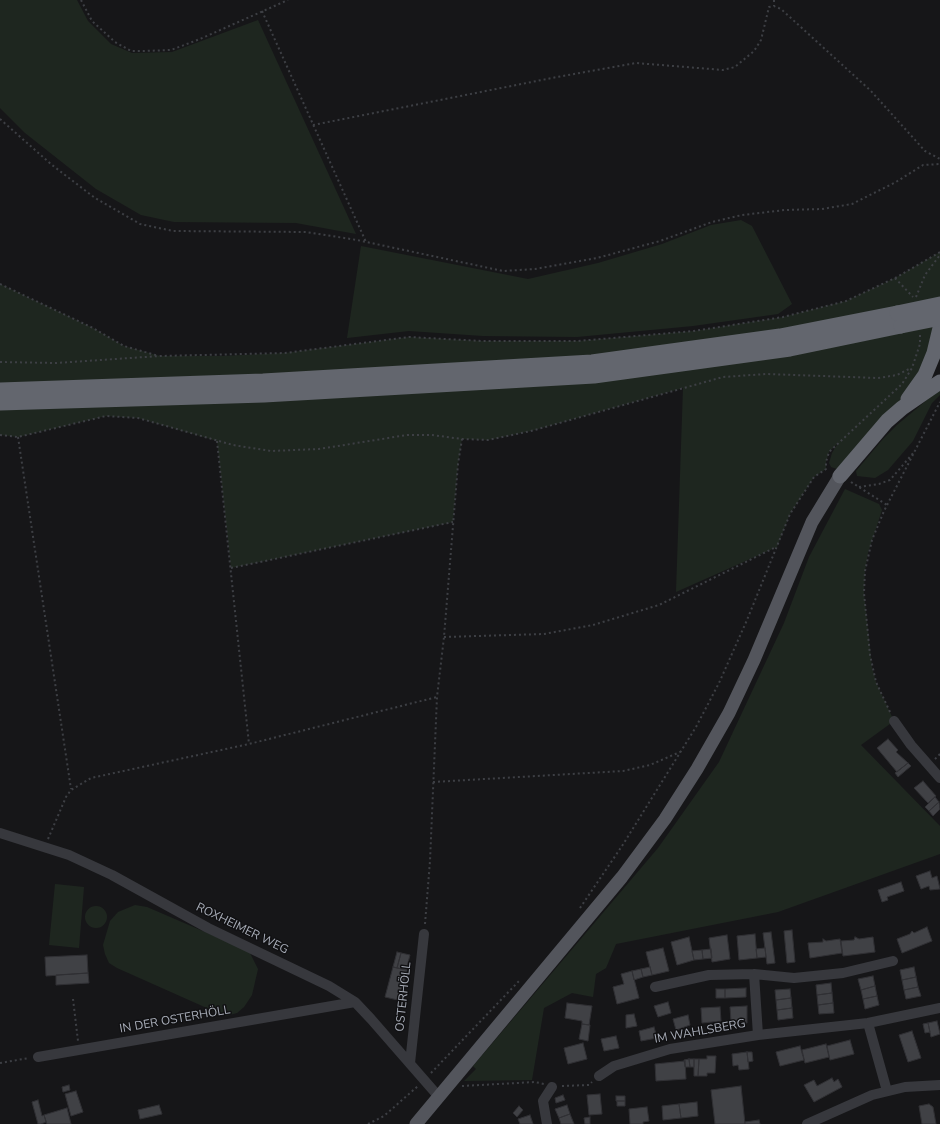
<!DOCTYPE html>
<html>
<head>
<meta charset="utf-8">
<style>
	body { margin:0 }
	canvas { display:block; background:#161618 }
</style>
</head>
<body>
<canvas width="940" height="1124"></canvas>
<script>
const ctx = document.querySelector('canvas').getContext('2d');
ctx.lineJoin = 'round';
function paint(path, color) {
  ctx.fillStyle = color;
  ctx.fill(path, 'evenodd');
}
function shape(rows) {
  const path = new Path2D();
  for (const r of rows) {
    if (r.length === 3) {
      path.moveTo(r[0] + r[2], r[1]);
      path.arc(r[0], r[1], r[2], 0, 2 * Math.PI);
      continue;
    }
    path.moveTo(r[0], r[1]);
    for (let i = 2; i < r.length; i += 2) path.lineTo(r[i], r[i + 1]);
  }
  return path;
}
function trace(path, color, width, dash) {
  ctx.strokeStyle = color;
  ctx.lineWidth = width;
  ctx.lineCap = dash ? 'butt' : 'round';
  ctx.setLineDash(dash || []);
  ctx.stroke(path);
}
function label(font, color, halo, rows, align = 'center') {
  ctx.font = font + ' "Nunito Sans",sans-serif';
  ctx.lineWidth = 3;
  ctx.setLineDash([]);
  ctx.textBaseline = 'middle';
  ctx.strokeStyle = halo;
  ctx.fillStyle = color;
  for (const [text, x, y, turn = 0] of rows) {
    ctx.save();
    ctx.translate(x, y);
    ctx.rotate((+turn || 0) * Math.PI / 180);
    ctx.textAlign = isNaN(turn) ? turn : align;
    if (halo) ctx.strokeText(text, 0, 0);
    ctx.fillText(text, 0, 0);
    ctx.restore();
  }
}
paint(shape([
	[0,0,77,0,88,21,111,44,132,53,172,52,258,20,356,234,296,223,174,222,141,215,96,189,25,133,0,108],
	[741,220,752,226,792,304,778,314,693,326,577,337,483,336,409,331,347,338,361,246,528,279,598,263,662,244,711,225],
	[940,252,940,313,917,384,837,469,831,467,829,463,832,453,838,443,829,452,826,462,826,469,814,477,790,514,777,547,676,592,683,388,531,431,488,440,462,439,458,464,453,522,231,568,217,441,138,418,106,416,18,437,0,435,0,284,93,328,124,346,160,356,222,356,285,353,409,337,482,341,578,341,694,331,783,317,846,301,895,278],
	[940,389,940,395,932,403,913,441,888,470,875,478,857,476,856,471,883,439,897,425],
	[845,489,879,504,882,510,868,553,865,571,864,593,872,667,876,682,894,721,861,745,940,826,940,854,778,912,616,944,606,968,596,974,593,997,572,993,544,1008,532,1080,464,1081,476,1069,473,1066,658,848,719,762,784,623,809,557],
	[55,884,84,887,79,948,49,945],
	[135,905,147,907,242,948,250,953,258,969,252,995,244,1007,237,1013,226,1016,218,1013,117,968,109,963,105,954,103,945,110,921,118,912],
	[96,917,11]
]), '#1e261f');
const building = shape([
	[888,739,898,750,896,752,908,763,897,772,877,748,888,739],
	[908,763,911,766,898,777,895,773,908,763],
	[923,781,936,796,928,803,914,788,923,781],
	[935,797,939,802,929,811,925,807,935,797],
	[939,802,940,809,933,816,929,811,939,802],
	[930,871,932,878,937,876,940,889,930,890,929,886,921,889,916,876,930,871],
	[901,882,904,891,887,897,888,900,882,902,878,890,901,882],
	[927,927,932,941,902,953,897,939,910,934,912,931,914,933,927,927],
	[792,930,795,962,787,963,784,931,792,930],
	[771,932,775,963,767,964,763,933,771,932],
	[755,934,757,958,739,960,737,936,755,934],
	[727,935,730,959,712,962,709,938,727,935],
	[689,937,694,960,677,965,671,942,689,937],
	[855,937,859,939,873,937,875,952,843,956,841,941,854,940,855,937],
	[823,939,826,941,840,939,842,953,810,958,808,943,823,942,823,939],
	[663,948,669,971,652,975,646,952,663,948],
	[765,948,766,957,757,958,756,949,765,948],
	[711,949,712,958,703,959,702,950,711,949],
	[702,950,703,959,694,960,692,951,702,950],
	[397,952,401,953,397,968,393,967,397,952],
	[401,953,410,955,406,970,397,968,401,953],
	[87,955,88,973,46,976,45,957,87,955],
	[393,967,407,970,401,993,404,993,402,1001,385,997,393,967],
	[650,967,652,975,643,977,641,969,650,967],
	[914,967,916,977,902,980,900,970,914,967],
	[641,969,643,977,634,980,632,971,641,969],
	[632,971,639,998,617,1004,613,987,624,984,621,974,632,971],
	[88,973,89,983,56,985,56,975,88,973],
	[873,976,875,986,861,990,858,979,873,976],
	[916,977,918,987,904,990,902,980,916,977],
	[831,983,832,993,817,995,816,985,831,983],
	[875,986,877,996,863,999,861,990,875,986],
	[918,987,921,996,906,999,904,990,918,987],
	[746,988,746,997,725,998,725,989,746,988],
	[716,989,725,989,725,998,716,998,716,989],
	[790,989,791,998,776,1000,775,990,790,989],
	[832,993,833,1003,818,1005,817,995,832,993],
	[877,996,879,1005,865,1009,863,999,877,996],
	[791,998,792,1008,777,1010,776,1000,791,998],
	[668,1002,671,1013,658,1017,654,1006,668,1002],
	[567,1003,592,1006,589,1025,582,1024,582,1021,565,1018,567,1003],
	[833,1003,834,1013,819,1014,818,1005,833,1003],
	[747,1006,747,1023,731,1021,730,1007,747,1006],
	[720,1007,721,1021,702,1023,701,1008,720,1007],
	[792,1008,793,1018,778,1020,777,1010,792,1008],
	[634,1014,637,1026,626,1028,626,1015,634,1014],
	[688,1015,690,1025,676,1030,673,1019,688,1015],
	[937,1021,940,1034,931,1037,928,1023,937,1021],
	[928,1023,930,1032,925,1033,923,1024,928,1023],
	[582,1024,590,1025,588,1041,579,1039,582,1024],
	[654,1027,657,1038,641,1041,639,1031,654,1027],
	[912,1031,921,1058,908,1062,899,1035,912,1031],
	[616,1036,619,1048,604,1051,601,1039,616,1036],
	[850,1040,854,1054,830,1060,827,1046,850,1040],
	[583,1043,587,1059,568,1064,564,1048,583,1043],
	[826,1044,829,1057,805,1063,802,1050,826,1044],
	[800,1046,804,1060,780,1066,776,1052,800,1046],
	[747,1052,749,1069,739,1070,738,1065,733,1066,732,1054,747,1052],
	[747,1052,752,1052,753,1061,748,1062,747,1052],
	[707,1056,716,1056,715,1073,707,1073,707,1076,698,1076,699,1059,707,1059,707,1056],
	[689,1059,694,1059,694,1067,690,1067,689,1059],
	[689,1059,690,1067,685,1067,684,1060,689,1059],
	[694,1059,699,1059,698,1076,694,1076,694,1059],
	[685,1061,686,1079,656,1081,655,1064,685,1061],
	[832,1078,834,1082,838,1079,842,1087,814,1102,804,1085,814,1080,817,1086,832,1078],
	[69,1085,70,1090,63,1092,62,1087,69,1085],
	[741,1086,745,1124,715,1124,711,1090,741,1086],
	[76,1091,83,1112,71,1116,65,1094,76,1091],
	[600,1094,602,1114,589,1115,587,1095,600,1094],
	[563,1095,565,1100,556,1103,555,1098,563,1095],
	[616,1096,625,1096,625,1101,616,1101,616,1096],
	[38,1100,42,1116,44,1115,46,1122,41,1124,38,1124,32,1102,38,1100],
	[617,1101,625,1101,625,1106,617,1106,617,1101],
	[697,1102,698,1116,681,1118,679,1104,697,1102],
	[679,1104,681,1118,663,1120,662,1106,679,1104],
	[929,1104,933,1107,936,1124,922,1124,919,1106,929,1104],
	[159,1105,162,1114,140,1119,138,1110,159,1105],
	[567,1105,570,1114,559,1118,555,1109,567,1105],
	[519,1106,523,1110,517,1117,513,1113,519,1106],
	[647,1107,649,1121,643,1122,643,1124,630,1124,629,1109,647,1107],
	[67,1108,71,1124,47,1124,44,1115,67,1108],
	[570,1114,574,1124,561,1124,559,1118,570,1114],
	[530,1115,533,1124,520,1124,518,1119,530,1115],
	[590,1117,590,1124,585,1124,584,1118,590,1117],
	[759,1120,760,1124,745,1124,745,1122,759,1120]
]);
paint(building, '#404145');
trace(building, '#303034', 1);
trace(shape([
	[81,0,92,21,115,42,131,51,144,51,171,50,200,39,288,0],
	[774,0,774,6],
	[262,11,366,242],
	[0,119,52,165,95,198,140,224,173,231,306,232,357,240,503,271,535,269,597,258,660,241,712,222,742,215,785,210,822,209,852,204,896,182,923,165,940,164],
	[313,125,557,77,636,63,723,70,735,67,754,51,761,40,769,7,774,6,781,9,871,91,925,151,940,159],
	[895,278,913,297],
	[0,284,93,328,124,346,159,356],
	[916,297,925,275,940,255],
	[0,362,56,363,160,356,285,353,409,337,482,341,578,341,694,331,783,317,846,301,895,278,940,252],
	[0,435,18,437,106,416,138,418,233,445,271,451,319,449,407,435,432,435,462,439,488,440,531,431,723,377,766,374,878,378,897,375,911,368],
	[18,437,71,789],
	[217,441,249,744],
	[851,482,887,505],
	[859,487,879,484,890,480,915,451],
	[231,568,453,522],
	[444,637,544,634,593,625,659,605,776,547],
	[890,712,876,682,870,655,864,593,865,571,872,540,884,511,940,402],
	[935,759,940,754],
	[433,782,623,771,650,765,680,752],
	[48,839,66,797,71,790,91,778,249,744,437,697],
	[580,908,622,846,696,727,719,683,747,620,790,514,814,477,826,469,826,462,829,452,902,384,912,368,920,344,920,334],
	[425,924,430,861,437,697,444,637,458,464,462,439],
	[73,999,78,1041],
	[0,1063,29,1058],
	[431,1073,519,981],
	[462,1086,535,1082,544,1084],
	[562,1086,589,1085,592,1082],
	[368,1124,384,1116,418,1086]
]), '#3d3f44', 2, [2, 3]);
trace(shape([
	[894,721,911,745,940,778],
	[0,833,69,855,112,875,208,928,329,986,355,1002,371,1019,439,1097],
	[754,974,758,1035],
	[655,987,709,975,754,974,794,978,843,973,893,961],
	[868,1023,887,1091],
	[38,1057,355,1002],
	[410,1063,424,934],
	[599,1076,614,1066,670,1049,758,1035,868,1023,940,1008],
	[547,1124,543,1101,552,1087],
	[807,1124,872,1095,905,1087,940,1085]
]), '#37383d', 10);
trace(shape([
	[416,1124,622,877,665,819,697,769,729,713,754,660,812,522,840,476]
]), '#53555c', 13);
trace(shape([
	[0,390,263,381,592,362,780,336,897,313],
	[908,399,925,375,934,353,940,328],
	[0,403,264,395,594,376,790,349,901,326],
	[840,476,887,421,902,408,940,382]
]), '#63666e', 15);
trace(shape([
	[897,313,940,304],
	[901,326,940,318]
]), '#63666e', 15);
label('12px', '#a8adb8', '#111113', [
	["ROXHEIMER WEG",242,929,26],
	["OSTERHÖLL",404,997,-84],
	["IN DER OSTERHÖLL",175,1020,-10],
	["IM WAHLSBERG",700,1032,-10]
]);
</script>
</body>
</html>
